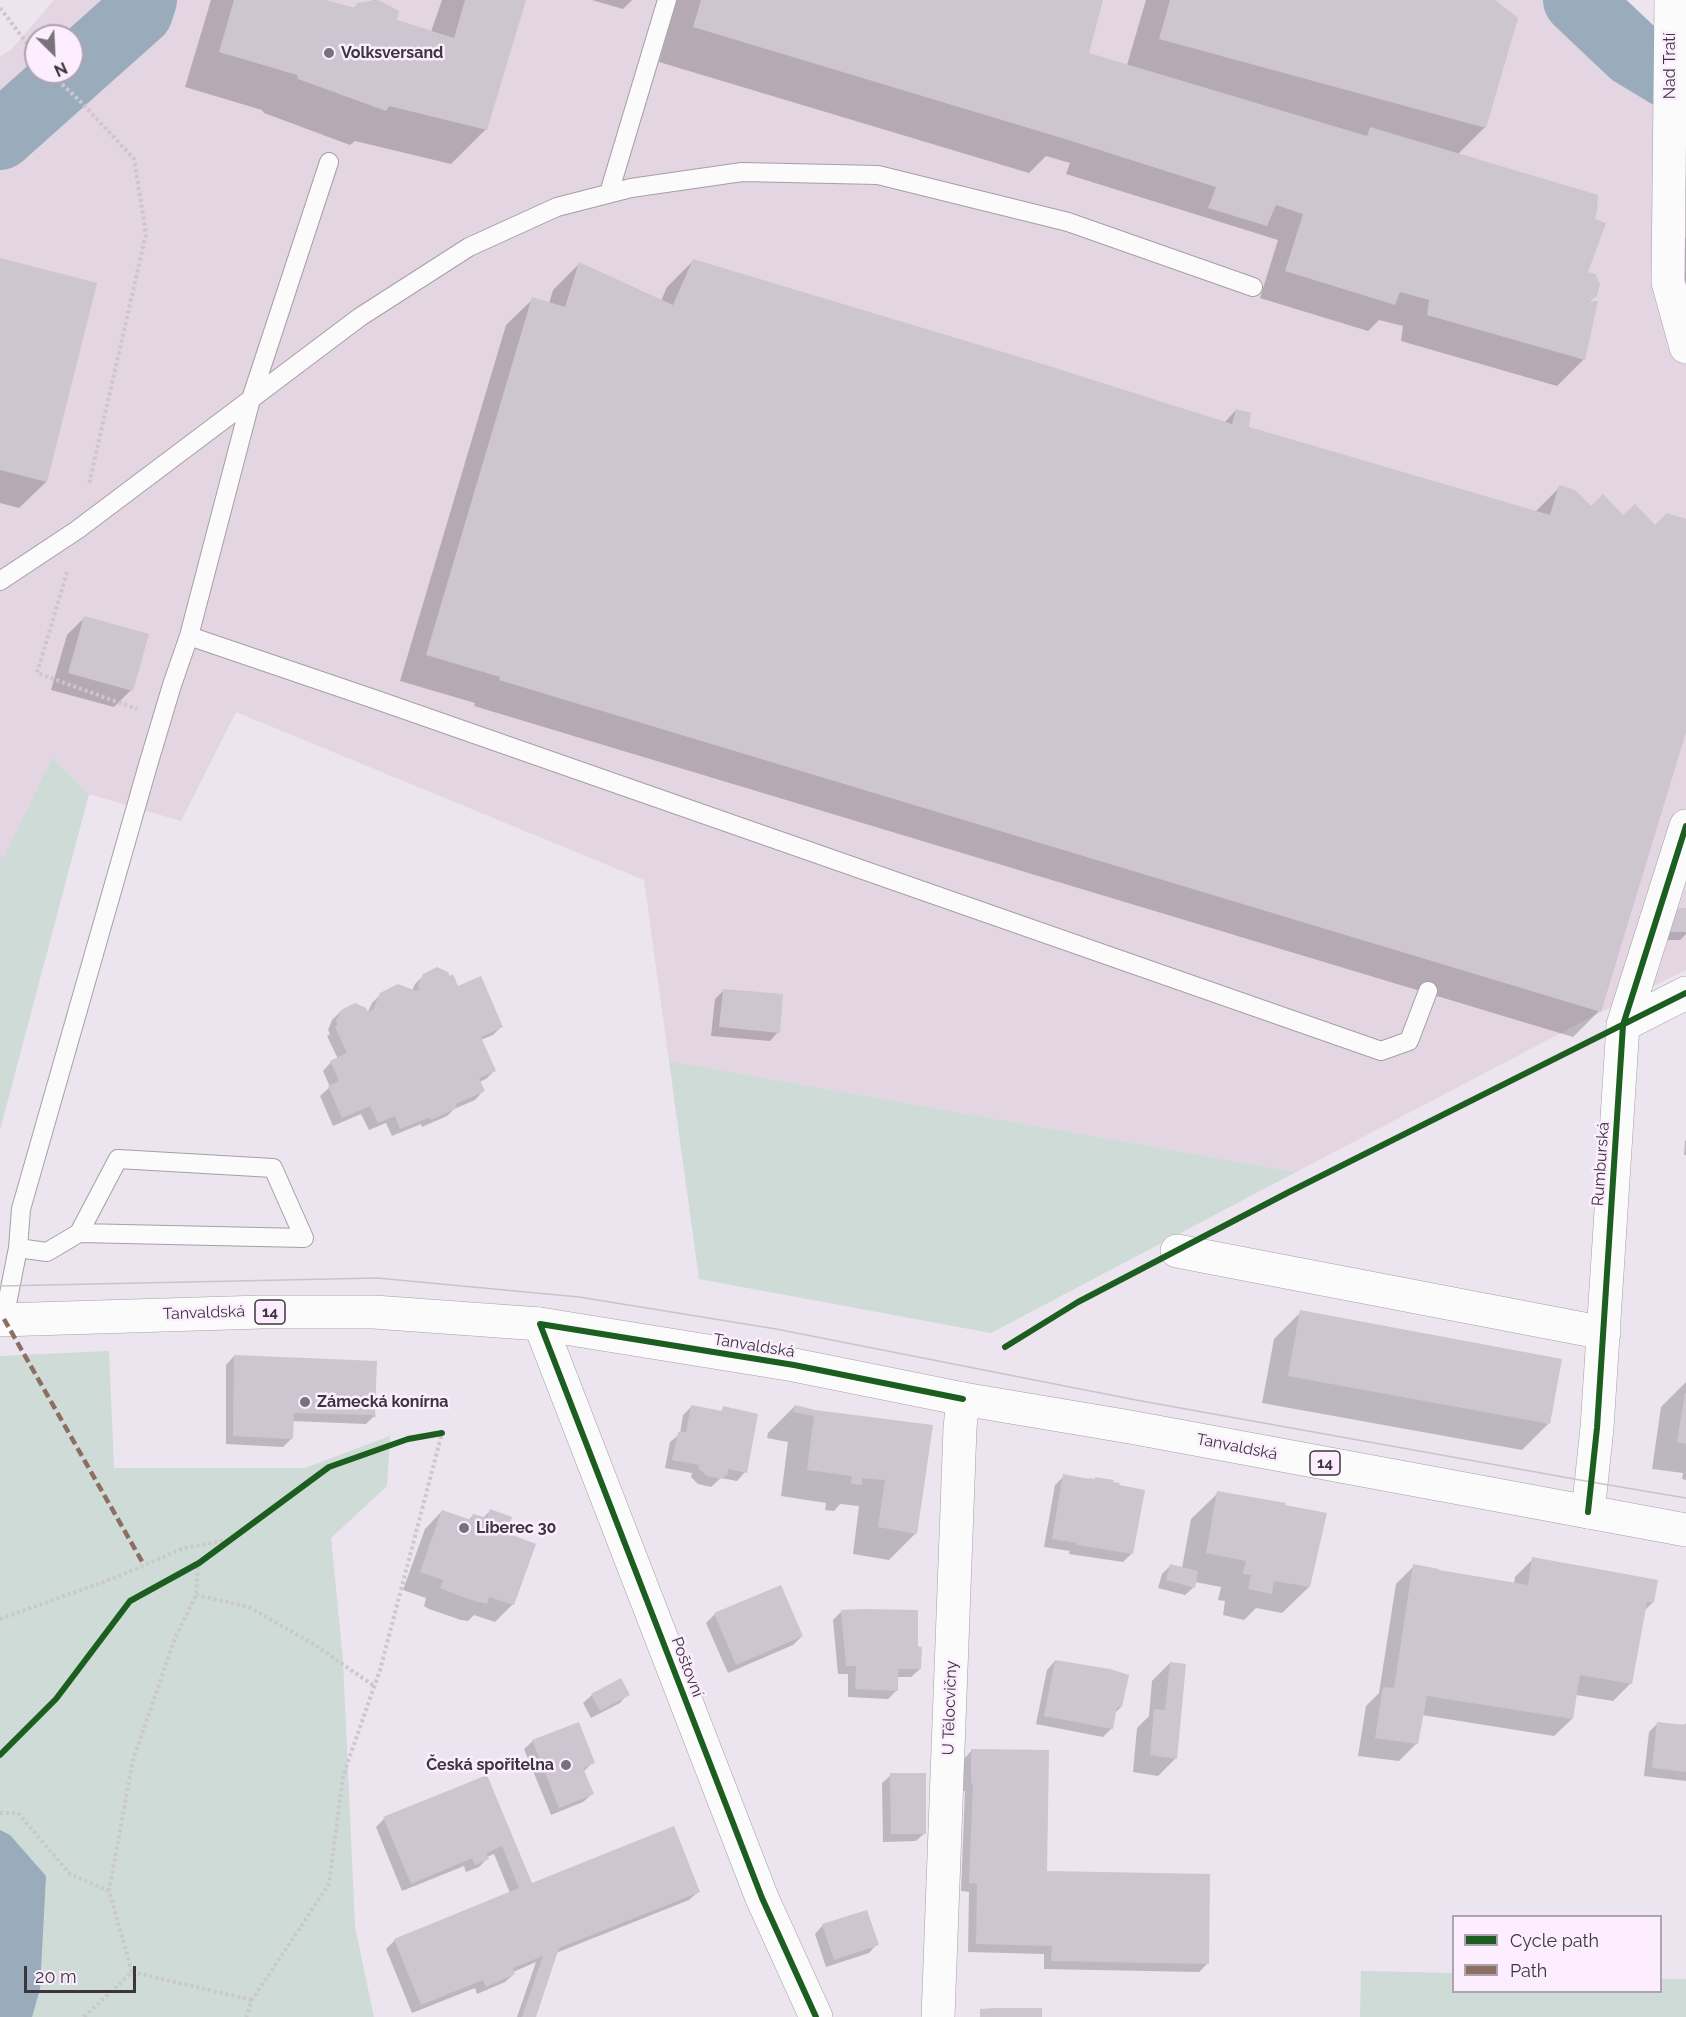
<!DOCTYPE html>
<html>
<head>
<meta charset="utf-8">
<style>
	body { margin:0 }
	#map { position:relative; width:1686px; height:2017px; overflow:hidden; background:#ece4ee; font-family:Raleway,sans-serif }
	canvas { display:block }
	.legend { position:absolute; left:1452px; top:1915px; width:210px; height:78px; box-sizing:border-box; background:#fcedff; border:2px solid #afa3b1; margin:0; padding:8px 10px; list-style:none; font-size:18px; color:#3b353c }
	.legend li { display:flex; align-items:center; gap:12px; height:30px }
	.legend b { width:30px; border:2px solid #afa3b1 }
	.north { position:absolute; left:24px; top:24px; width:60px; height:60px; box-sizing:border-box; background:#fcedff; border:2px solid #afa3b1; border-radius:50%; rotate:156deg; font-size:16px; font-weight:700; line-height:24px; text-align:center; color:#3b353c }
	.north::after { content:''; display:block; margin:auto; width:21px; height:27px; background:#79727a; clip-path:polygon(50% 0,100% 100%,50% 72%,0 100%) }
	.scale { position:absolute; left:24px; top:1966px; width:112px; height:27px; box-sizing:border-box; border:3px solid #3b353c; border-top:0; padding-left:8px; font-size:18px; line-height:21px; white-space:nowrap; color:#3b353c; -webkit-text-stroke:4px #fcedff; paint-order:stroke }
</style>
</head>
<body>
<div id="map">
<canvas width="1686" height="2017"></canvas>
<ul class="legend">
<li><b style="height:8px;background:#1b5e20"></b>Cycle path</li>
<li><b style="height:8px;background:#8d6e63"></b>Path</li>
</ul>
<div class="north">N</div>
<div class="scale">20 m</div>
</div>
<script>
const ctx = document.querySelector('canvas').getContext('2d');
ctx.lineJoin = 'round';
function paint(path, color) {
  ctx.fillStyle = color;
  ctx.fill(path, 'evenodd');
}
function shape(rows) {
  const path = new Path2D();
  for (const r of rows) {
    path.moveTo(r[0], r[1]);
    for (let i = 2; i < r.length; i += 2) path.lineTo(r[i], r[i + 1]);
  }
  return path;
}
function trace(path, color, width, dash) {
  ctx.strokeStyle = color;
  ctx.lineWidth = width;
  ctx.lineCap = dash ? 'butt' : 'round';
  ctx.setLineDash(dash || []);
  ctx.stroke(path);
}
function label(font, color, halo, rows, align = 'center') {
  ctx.font = font + ' Raleway,sans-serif';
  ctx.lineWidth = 5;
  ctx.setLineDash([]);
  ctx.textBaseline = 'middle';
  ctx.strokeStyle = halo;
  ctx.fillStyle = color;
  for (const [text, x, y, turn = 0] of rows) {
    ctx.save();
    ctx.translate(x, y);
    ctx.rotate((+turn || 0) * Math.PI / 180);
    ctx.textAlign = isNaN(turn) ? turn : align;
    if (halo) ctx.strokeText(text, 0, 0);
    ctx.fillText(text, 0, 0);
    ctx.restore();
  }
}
paint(shape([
	[54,0,1625,0,1656,33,1686,53,1686,970,1601,1012,1296,1172,669,1061,644,880,236,712,181,821,89,794,52,757,4,858,0,858,0,56,10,51],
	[36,36,72,36,72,72,36,72]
]), '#e3d5e1');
paint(shape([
	[52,757,89,794,0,1130,0,858,4,857],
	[669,1061,1296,1172,991,1333,699,1279],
	[109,1351,114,1468,305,1468,390,1436,387,1486,331,1538,343,1660,355,1927,374,2017,0,2017,0,1356],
	[1361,1971,1453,1973,1454,1992,1660,1992,1661,1979,1686,1979,1686,2017,1360,2017]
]), '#cedbd6');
paint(shape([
	[0,1830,10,1835,46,1876,40,1989,32,2017,0,2017]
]), '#9aacbc');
paint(shape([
	[211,0,321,0,353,9,358,4,375,0,397,12,395,21,431,32,442,0,524,0,486,129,451,164,355,141,350,145,264,113,262,110,185,87],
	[592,0,632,0,623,9],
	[677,0,1102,0,1087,54,1127,65,1146,0,1493,0,1485,127,1457,155,1586,273,1595,296,1588,303,1597,303,1583,360,1557,386,1401,341,1403,326,1379,320,1368,331,1260,298,1278,240,1066,174,1070,163,1046,156,1029,173,659,62],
	[1686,237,1686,316,1675,248],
	[0,260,95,285,46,482,19,508,0,503],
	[694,260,1224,423,1236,410,1247,428,1535,512,1560,487,1591,508,1655,527,1686,521,1686,727,1599,1011,1573,1037,474,706,475,703,400,681,506,325,533,299,549,304,553,290,579,264,661,301,667,287],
	[84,618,131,690,114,707,51,690,67,635],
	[1686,910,1686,934,1680,940,1662,940],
	[424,975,457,988,502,1026,493,1035,481,1040,494,1071,486,1079,479,1082,483,1091,475,1100,454,1109,447,1116,422,1127,421,1124,392,1136,386,1123,369,1130,361,1114,333,1126,320,1096,330,1087,323,1071,331,1062,338,1059,327,1036,330,1034,328,1030,332,1020,341,1011,367,1014,372,1003,381,994,412,991,415,984],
	[723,991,778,1032,770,1041,711,1036,715,999],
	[1686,1140,1686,1155,1684,1155,1685,1141],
	[1301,1312,1548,1424,1522,1450,1262,1403,1274,1339],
	[234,1356,375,1415,366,1424,292,1421,292,1438,283,1447,226,1444,226,1365],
	[1686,1382,1686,1480,1682,1479,1683,1473,1652,1469,1661,1407],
	[692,1406,720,1412,724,1408,745,1472,737,1481,721,1478,711,1487,698,1484,691,1477,692,1473,665,1468,670,1442,680,1434,683,1415],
	[795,1406,815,1412,931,1427,915,1534,889,1560,853,1554,859,1506,840,1504,834,1511,825,1510,826,1503,781,1496,788,1442,767,1438,768,1433],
	[1064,1476,1094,1480,1096,1478,1132,1553,1123,1562,1069,1554,1070,1551,1044,1547,1055,1485],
	[1218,1493,1309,1587,1282,1613,1256,1608,1244,1620,1223,1615,1225,1601,1218,1600,1221,1587,1195,1582,1194,1587,1185,1595,1158,1588,1162,1574,1170,1566,1182,1568,1191,1519],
	[442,1511,468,1521,473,1515,483,1518,490,1511,505,1534,513,1604,495,1622,474,1615,468,1621,461,1620,429,1609,424,1606,426,1598,403,1590,425,1529],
	[1533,1559,1653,1602,1644,1611,1631,1683,1613,1701,1576,1695,1572,1719,1554,1736,1422,1715,1417,1743,1399,1761,1358,1756,1366,1706,1379,1693,1396,1584,1414,1566,1514,1584,1515,1577],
	[841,1612,916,1648,920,1669,911,1677,897,1677,896,1691,888,1699,848,1697,848,1674,838,1674,833,1620],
	[715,1614,802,1636,793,1645,728,1673,706,1623],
	[1055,1661,1121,1707,1115,1713,1112,1728,1103,1737,1036,1724,1047,1670],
	[1170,1663,1176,1758,1158,1776,1133,1772,1137,1728,1149,1716,1152,1681],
	[628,1694,620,1703,591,1718,583,1703,592,1695],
	[1658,1723,1684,1726,1686,1723,1686,1781,1644,1776,1649,1732],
	[533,1741,593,1762,583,1772,592,1794,583,1802,551,1815,524,1749],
	[972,1750,1045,1873,1207,1964,1199,1972,1044,1969,1044,1954,968,1952,969,1892,961,1891,965,1791,963,1791,964,1759],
	[891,1775,925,1833,916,1841,883,1842,882,1783],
	[486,1777,531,1885,698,1892,689,1900,556,1953,534,2017,517,2017,536,1962,513,1972,514,1974,505,1982,477,1994,475,1988,412,2013,386,1949,395,1940,510,1893,494,1854,487,1857,487,1859,479,1867,466,1872,464,1866,402,1891,376,1827,384,1819],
	[823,1925,877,1944,869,1953,826,1967,815,1934]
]), '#0003');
trace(shape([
	[1577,0,1633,53,1686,85],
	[0,136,139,12,143,0]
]), '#9aacbc', 68);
paint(shape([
	[234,0,326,0,355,8,357,3,378,0,399,11,397,20,454,38,465,0,526,0,487,130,389,106,386,111,298,79,297,75,219,52],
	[701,0,1103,0,1089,53,1367,136,1370,127,1598,195,1597,204,1598,206,1595,219,1606,223,1588,272,1595,274,1600,284,1597,296,1588,302,1598,301,1585,360,1427,315,1429,300,1400,292,1395,305,1285,271,1303,214,1276,205,1267,226,1208,208,1216,187,1065,139,693,27],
	[1170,0,1495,0,1518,18,1486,128,1159,39],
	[0,258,97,283,47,482,0,470],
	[693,259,1036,362,1232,424,1236,409,1251,413,1249,427,1550,515,1559,485,1575,490,1591,506,1603,494,1623,515,1635,504,1655,525,1667,513,1686,519,1686,732,1601,1012,499,680,500,677,426,655,532,297,565,307,579,262,673,305],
	[84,616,149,634,133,691,68,673],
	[1686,908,1686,932,1670,932,1671,909],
	[437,967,448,972,450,976,453,974,458,986,481,976,503,1027,481,1037,496,1071,479,1078,485,1091,456,1104,457,1108,431,1120,430,1117,400,1129,395,1116,378,1123,370,1106,342,1118,328,1086,339,1081,330,1061,347,1053,335,1027,338,1025,336,1021,341,1010,355,1003,366,1008,368,1012,373,1010,380,993,398,984,416,991,420,989,418,985,423,974],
	[723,989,783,994,780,1033,719,1027],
	[1300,1310,1562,1359,1550,1424,1288,1376],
	[234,1355,377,1361,375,1413,376,1416,374,1418,373,1415,294,1413,293,1439,233,1436],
	[1685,1393,1686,1393,1686,1444,1677,1442],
	[691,1405,722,1411,723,1406,758,1414,747,1473,728,1469,728,1474,721,1479,707,1476,698,1468,699,1465,672,1460,678,1432,686,1432],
	[795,1405,815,1410,933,1425,917,1534,878,1527,885,1480,862,1478,862,1485,851,1484,852,1476,807,1470,814,1416,793,1412],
	[1063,1474,1089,1479,1089,1478,1095,1479,1095,1477,1114,1480,1113,1482,1120,1483,1119,1485,1145,1490,1133,1554,1077,1545,1077,1543,1052,1539],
	[1217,1491,1286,1503,1285,1505,1327,1513,1310,1587,1274,1581,1272,1594,1248,1589,1251,1575,1243,1574,1246,1561,1206,1553],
	[490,1509,512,1517,507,1533,536,1544,514,1605,489,1597,487,1604,480,1602,480,1603,447,1591,440,1588,443,1580,420,1572,442,1510,471,1520,473,1514,487,1518],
	[1532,1557,1658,1580,1654,1603,1647,1602,1632,1684,1580,1675,1573,1719,1427,1696,1418,1744,1375,1738,1383,1687,1394,1688,1413,1564,1439,1569,1439,1570,1528,1585],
	[1170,1564,1198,1571,1195,1588,1166,1580],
	[781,1585,803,1636,736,1665,714,1613],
	[863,1609,918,1610,918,1646,922,1647,921,1669,898,1669,898,1691,855,1689,856,1666,846,1666,841,1610],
	[1055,1660,1110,1669,1129,1675,1122,1707,1117,1707,1113,1729,1044,1716],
	[1170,1662,1186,1664,1177,1759,1150,1755,1154,1709,1165,1710],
	[621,1678,630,1695,600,1711,591,1694],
	[579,1722,595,1763,583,1768,594,1794,559,1808,532,1740],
	[1657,1722,1686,1725,1686,1772,1652,1768],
	[971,1749,1049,1750,1047,1871,1210,1874,1209,1964,1051,1961,1052,1946,976,1944,977,1884,969,1883,973,1783,971,1784],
	[890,1773,926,1773,926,1834,891,1834],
	[487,1775,532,1883,674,1826,700,1892,559,1948,536,2017,522,2017,543,1956,513,1968,515,1974,486,1987,483,1980,421,2005,394,1939,519,1888,502,1846,486,1853,489,1859,475,1865,472,1858,411,1884,383,1817],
	[867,1910,879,1945,834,1960,822,1924],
	[994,2008,1042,2008,1042,2017,980,2017,980,2009]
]), '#cdc5cf');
const lane = shape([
	[609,193,667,0],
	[0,581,77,530,360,317,469,247,557,207,631,188,742,172,878,175,1068,222,1253,287],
	[189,636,374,699,1381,1051,1409,1041,1428,991],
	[18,1248,47,1252,79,1233,304,1238,273,1168,118,1159,79,1233],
	[4,1319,18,1248,21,1209,148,765,172,685,189,636,251,399,329,162]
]);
const street = shape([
	[1671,0,1668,282,1686,347],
	[1623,1025,1686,993],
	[1177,1251,1604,1333],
	[540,1324,762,1898,816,2017],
	[1588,1512,1597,1428,1623,1025,1686,826],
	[938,2017,960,1428,963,1399]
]);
const primary = shape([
	[0,1320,262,1312,374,1312,540,1324,794,1365,963,1399,1130,1427,1686,1530]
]);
trace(lane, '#a59fa6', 20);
trace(street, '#a59fa6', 34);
trace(primary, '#a59fa6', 34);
trace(shape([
	[0,8,36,55],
	[49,72,81,102,134,159,146,234,89,484],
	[67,572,37,673,137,709],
	[1230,1223,1587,1043],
	[1005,1347,1078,1302,1146,1267],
	[196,1595,249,1607,315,1645,374,1686],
	[0,1619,117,1577,184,1548,227,1540],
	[0,1755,56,1699,130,1601,199,1563,329,1467,408,1439,442,1433,380,1670,343,1776,329,1884,252,2000,246,2017],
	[0,1813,18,1813,70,1874,109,1891],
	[132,1972,109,1891,133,1760,175,1638,196,1595,198,1564],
	[132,1972,252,2000],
	[84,2017,132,1972]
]), '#cbc8cc', 4, [3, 3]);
trace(lane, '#fcfbfc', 18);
trace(street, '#fcfbfc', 33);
trace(primary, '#fcfbfc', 33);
trace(shape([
	[0,1286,377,1278,579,1297,776,1329,1136,1400,1591,1482,1686,1498]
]), '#c7c5c8', 1.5);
trace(shape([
	[4,1319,144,1565]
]), '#8d6e63', 4.5, [9, 4.5]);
trace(shape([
	[540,1324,762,1898,816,2017],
	[540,1324,794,1365,963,1399],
	[1005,1347,1078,1302,1289,1192,1686,993],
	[1588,1512,1597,1428,1623,1025,1686,826],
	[0,1755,56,1699,130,1601,199,1563,329,1467,408,1439,442,1433]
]), '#1b5e20', 6);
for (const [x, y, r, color] of [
	[329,53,6,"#79727a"],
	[305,1402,6,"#79727a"],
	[464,1528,6,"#79727a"],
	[566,1765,6,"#79727a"]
]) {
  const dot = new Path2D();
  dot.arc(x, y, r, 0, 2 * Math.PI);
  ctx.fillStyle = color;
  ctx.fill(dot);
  trace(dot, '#fcedff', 2);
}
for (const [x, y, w] of [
	[270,1312,30],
	[1325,1463,30]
]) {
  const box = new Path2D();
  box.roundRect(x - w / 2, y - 12, w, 24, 4.5);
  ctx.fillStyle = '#fcedff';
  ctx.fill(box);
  trace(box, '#3b353c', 1.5);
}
label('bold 15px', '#3b353c', null, [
	["14",270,1312],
	["14",1325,1463]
]);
label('bold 16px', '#3b353c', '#fcedff', [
	["Volksversand",341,53],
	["Zámecká konírna",317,1402],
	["Liberec 30",476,1528],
	["Česká spořitelna",554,1765,"right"]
], 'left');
label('16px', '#3b353c', '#fcedff', [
	["Nad Tratí",1670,66,-90],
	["Rumburská",1601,1164,-86],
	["Tanvaldská",204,1313,-2],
	["Tanvaldská",754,1346,9],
	["Tanvaldská",1237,1447,11],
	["Poštovní",687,1667,69],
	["U Tělocvičny",950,1708,-88]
]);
</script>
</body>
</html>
